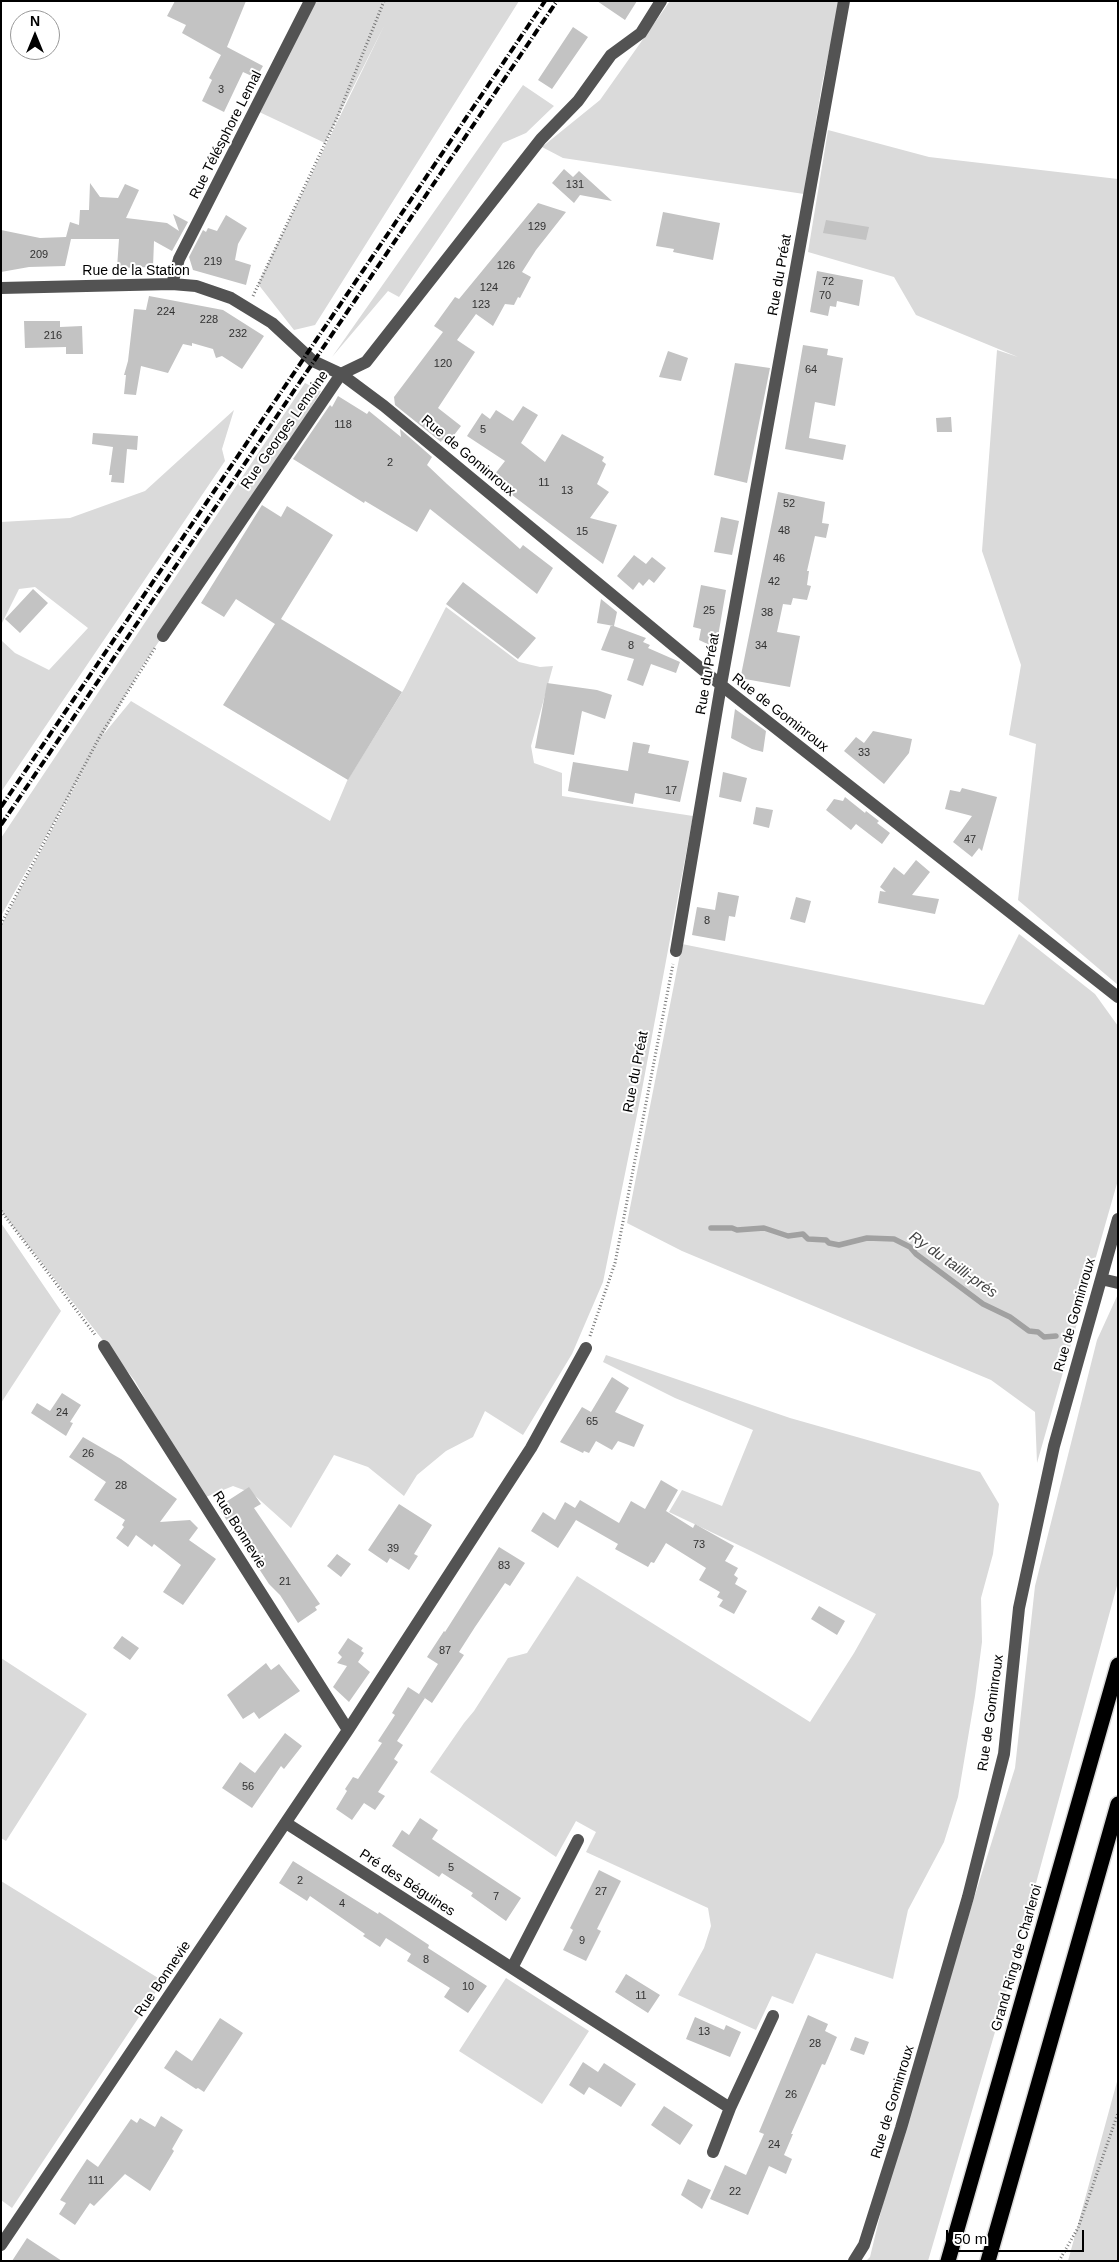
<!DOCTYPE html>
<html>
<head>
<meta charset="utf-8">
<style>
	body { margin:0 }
	#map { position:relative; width:1119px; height:2262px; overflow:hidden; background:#fff; font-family:Helvetica,sans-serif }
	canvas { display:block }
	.frame { position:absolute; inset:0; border:2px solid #000; pointer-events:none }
	.north { position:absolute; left:10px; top:10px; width:50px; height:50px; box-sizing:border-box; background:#fff; border:1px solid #999; border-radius:50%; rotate:0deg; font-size:14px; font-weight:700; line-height:20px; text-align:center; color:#000 }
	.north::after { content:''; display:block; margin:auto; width:18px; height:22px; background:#000; clip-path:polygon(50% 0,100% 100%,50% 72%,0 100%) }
	.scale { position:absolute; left:946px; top:2230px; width:138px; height:22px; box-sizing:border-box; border:2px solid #000; border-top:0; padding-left:6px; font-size:15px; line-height:18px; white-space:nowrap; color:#000; -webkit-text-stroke:4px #fff; paint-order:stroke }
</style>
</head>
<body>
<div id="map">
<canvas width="1119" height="2262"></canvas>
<div class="frame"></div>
<div class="north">N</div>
<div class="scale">50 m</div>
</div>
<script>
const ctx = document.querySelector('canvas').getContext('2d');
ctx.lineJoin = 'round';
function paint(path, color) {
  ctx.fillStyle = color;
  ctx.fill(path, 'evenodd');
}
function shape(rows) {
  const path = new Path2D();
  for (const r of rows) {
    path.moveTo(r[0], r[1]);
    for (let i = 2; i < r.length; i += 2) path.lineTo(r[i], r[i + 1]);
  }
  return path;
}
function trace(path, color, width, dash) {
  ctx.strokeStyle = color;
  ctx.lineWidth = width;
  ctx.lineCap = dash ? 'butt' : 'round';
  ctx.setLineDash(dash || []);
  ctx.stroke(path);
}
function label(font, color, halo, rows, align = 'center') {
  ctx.font = font + ' Helvetica,sans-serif';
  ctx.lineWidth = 4;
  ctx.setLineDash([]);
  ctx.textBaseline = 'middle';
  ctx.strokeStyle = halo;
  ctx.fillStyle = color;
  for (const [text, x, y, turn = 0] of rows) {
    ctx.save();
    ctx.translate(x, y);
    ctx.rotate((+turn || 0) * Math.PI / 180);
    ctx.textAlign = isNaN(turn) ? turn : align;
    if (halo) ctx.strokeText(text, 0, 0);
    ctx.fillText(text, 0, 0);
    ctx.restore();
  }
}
paint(shape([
	[315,1,519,1,315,325,294,330,258,284,384,26,325,143,255,110],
	[670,1,840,1,822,84,804,194,563,158,542,147,600,100],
	[523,85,554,106,526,133,503,143,399,297,388,291,332,357],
	[828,130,929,157,1118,179,1118,985,1018,900,1036,744,1009,735,1021,665,982,551,997,350,1018,357,916,315,894,277,808,252],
	[305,383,321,391,267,481,141,668,103,735,131,701,330,821,347,781,404,689,446,607,519,662,540,667,553,666,531,746,534,763,562,773,562,796,693,816,641,1095,603,1282,572,1354,523,1435,485,1411,473,1437,446,1451,417,1475,404,1496,368,1467,334,1455,291,1528,252,1493,233,1486,201,1499,135,1381,1,1211,1,926,88,762,1,916,1,838],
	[234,410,222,449,225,461,1,792,1,640,15,653,49,670,88,628,35,587,19,589,1,625,1,522,70,518,145,491],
	[1019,934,1095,994,1118,1026,1118,1180,1037,1463,1035,1412,991,1380,682,1251,627,1223,682,944,984,1005],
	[1,1223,61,1311,1,1403],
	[1118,1294,1118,1582,1002,2008,928,2261,866,2261,870,2257,900,2133,1015,1768,1035,1586,1097,1340],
	[606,1355,790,1418,980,1472,999,1504,993,1554,981,1598,982,1642,975,1696,958,1797,944,1842,908,1910,893,1979,816,1953,793,2004,772,1996,756,2030,678,1995,704,1948,711,1926,708,1908,586,1852,596,1832,576,1821,556,1857,430,1772,464,1723,474,1711,508,1658,527,1653,577,1576,810,1722,854,1653,876,1614,751,1551,669,1512,682,1490,722,1506,753,1430,675,1398,603,1362],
	[1,1658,87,1714,6,1841,1,1838],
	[1,1881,163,1981,12,2208,1,2200],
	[506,1978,589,2031,542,2104,459,2051],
	[1118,2078,1118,2261,1068,2261]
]), '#dadada');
trace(shape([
	[711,1228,732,1228,737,1230,764,1228,788,1236,803,1234,808,1239,826,1240,829,1243,839,1245,867,1238,894,1239,910,1247,916,1254,983,1304,1010,1317,1029,1331,1038,1332,1044,1337,1056,1336]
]), '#a1a1a1', 5.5);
paint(shape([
	[175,1,246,1,227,47,263,66,256,78,243,72,224,112,202,101,212,80,209,78,221,55,182,33,186,25,167,16],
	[597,1,637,1,625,20],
	[573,27,588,37,552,89,538,80],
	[564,169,573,177,579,171,612,201,580,195,574,203,552,183],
	[90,183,100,197,118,198,125,184,139,190,126,218,167,223,179,231,173,214,188,222,172,251,154,241,153,267,117,268,119,239,71,239,65,266,29,267,1,272,1,230,40,238,66,237,70,222,79,225,80,210,89,210],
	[538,203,566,212,536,250,522,272,531,277,520,298,518,297,514,305,505,304,493,326,476,314,457,340,475,352,438,408,461,426,448,443,442,440,441,442,395,405,394,397,443,332,434,326,455,297,459,299],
	[663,212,720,223,713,260,673,252,674,249,656,246],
	[226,215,247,228,238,244,235,260,251,265,246,285,193,270,189,257,203,230,206,232,208,228,217,231],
	[826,220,869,227,866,240,823,233],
	[817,271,863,280,859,306,837,301,836,307,830,306,828,316,810,312],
	[149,296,223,310,264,336,242,369,222,356,216,358,213,349,192,343,192,346,183,344,168,373,141,366,136,395,124,394,126,375,124,375,128,361,134,309,146,310],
	[24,321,60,321,60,327,82,326,83,354,66,354,66,347,25,348],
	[803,345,828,349,827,355,843,358,835,406,815,402,809,438,846,445,843,460,785,449],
	[668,351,688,358,681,381,659,377],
	[735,363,770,368,747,483,714,475],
	[338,396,367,414,369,411,401,437,400,429,432,457,427,465,447,484,520,549,523,545,553,568,537,594,430,509,417,532,365,501,364,503,293,459,330,405,332,407],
	[523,406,538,415,521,443,545,462,562,434,604,457,602,461,606,464,597,484,609,492,590,518,617,525,603,564,491,479,505,461,467,436,482,413,490,419,496,410,513,421],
	[951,417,952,432,937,432,936,418],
	[93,433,138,436,137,450,127,449,124,483,111,482,112,475,109,475,113,447,92,444],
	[778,492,825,502,822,523,829,524,826,538,815,536,807,571,809,571,807,585,811,586,807,600,793,598,791,605,783,604,777,632,800,636,790,687,745,679,741,675],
	[262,505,281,517,287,506,333,535,281,619,402,692,348,780,223,705,275,624,236,599,224,617,201,603],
	[721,517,739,521,732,555,714,552],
	[634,555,646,564,652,557,666,568,654,583,649,579,643,586,639,582,633,590,617,576],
	[463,582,536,638,518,659,446,604],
	[701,585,726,590,716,648,699,640,701,629,693,627],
	[33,589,48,603,20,633,5,619],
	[601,599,617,612,614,626,597,623],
	[611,625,646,638,643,642,650,645,648,648,680,662,676,673,651,664,643,686,627,680,634,659,601,650],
	[547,683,597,690,612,695,605,719,582,711,574,755,535,748],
	[735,709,766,731,763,752,752,749,731,738],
	[873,731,912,739,909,753,884,784,844,751,856,737,864,743],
	[633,742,650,745,648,753,689,761,680,802,635,793,633,804,568,791,573,762,628,771],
	[723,772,747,778,741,802,719,797],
	[962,788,997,797,982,851,979,848,972,857,953,842,972,816,945,809,950,790,960,792],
	[845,797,865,813,866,811,879,821,877,823,890,833,882,844,856,824,851,830,826,810,834,799,843,801],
	[756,807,773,810,769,828,753,824],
	[916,860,930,872,912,895,939,899,935,914,878,903,880,891,886,892,880,887,894,867,904,875],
	[718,892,739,896,735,917,729,916,725,941,692,935,697,907,715,910],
	[796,897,811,901,805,923,790,919],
	[612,1377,629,1388,615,1412,644,1425,634,1447,618,1441,612,1450,596,1441,589,1453,584,1451,583,1453,560,1442,582,1407,591,1412],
	[62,1393,81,1405,70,1422,73,1423,66,1436,31,1413,37,1403,50,1411],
	[83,1437,121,1459,177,1499,160,1522,190,1520,198,1528,189,1540,216,1559,183,1605,163,1592,181,1565,154,1544,152,1547,136,1535,128,1547,116,1538,124,1527,122,1525,125,1520,94,1500,106,1482,69,1457],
	[661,1480,678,1490,666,1511,693,1528,695,1524,734,1546,725,1561,738,1568,734,1575,738,1578,735,1584,747,1591,734,1614,719,1606,723,1600,717,1597,720,1592,699,1580,706,1568,666,1543,654,1563,651,1562,648,1567,615,1549,618,1544,576,1520,558,1548,531,1531,543,1512,555,1520,565,1502,575,1508,580,1500,619,1523,631,1501,645,1509],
	[249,1487,261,1504,254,1508,320,1604,315,1607,317,1610,298,1623,280,1595,269,1584,218,1507],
	[399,1504,432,1525,414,1554,418,1556,409,1570,390,1558,387,1563,368,1550],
	[499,1547,525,1563,510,1586,505,1583,475,1627,459,1652,464,1655,432,1703,419,1694,438,1664,427,1657,444,1631,445,1632],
	[337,1554,351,1564,341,1577,327,1566],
	[819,1606,845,1621,837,1635,811,1619],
	[122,1636,139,1648,130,1660,113,1648],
	[348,1638,363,1648,361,1651,364,1653,358,1662,370,1672,349,1702,333,1687,347,1666,337,1663,342,1657,338,1653],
	[266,1663,271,1670,279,1664,300,1691,259,1719,254,1712,243,1719,227,1695],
	[408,1687,425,1698,397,1741,403,1745,394,1759,398,1762,378,1792,385,1796,375,1810,364,1803,352,1820,336,1809,347,1791,345,1789,353,1777,358,1779,382,1743,378,1741,395,1715,392,1713],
	[285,1733,302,1746,284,1769,281,1766,252,1808,222,1788,240,1762,255,1773],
	[420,1818,438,1830,432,1839,521,1898,506,1921,471,1896,473,1893,442,1873,439,1877,392,1846,402,1830,409,1835],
	[293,1861,378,1914,379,1912,429,1945,428,1948,487,1986,468,2013,444,1997,450,1988,407,1961,411,1954,386,1938,380,1947,363,1936,365,1934,310,1896,307,1901,279,1883],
	[599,1870,621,1881,597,1929,601,1931,586,1961,563,1950,573,1930,570,1928],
	[626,1974,660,1995,648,2013,615,1992],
	[808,2015,828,2024,825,2031,837,2037,825,2065,822,2064,791,2134,793,2134,784,2155,792,2159,786,2174,769,2166,748,2215,710,2199,725,2165,746,2175,764,2134,759,2132],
	[695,2017,724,2030,726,2025,741,2032,730,2057,686,2039],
	[220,2018,243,2033,204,2092,198,2088,196,2089,164,2068,176,2050,192,2061],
	[855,2037,869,2042,864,2055,850,2050],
	[583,2062,598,2072,604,2063,636,2084,621,2107,589,2087,584,2095,569,2085],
	[664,2106,693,2125,680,2145,651,2125],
	[161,2116,183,2130,172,2149,174,2151,150,2191,125,2174,94,2206,90,2203,75,2225,59,2214,66,2203,60,2200,87,2159,98,2167,131,2119,137,2123,140,2118,155,2127],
	[688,2179,711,2190,702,2209,681,2195],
	[27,2238,62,2261,12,2261]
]), '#c3c3c3');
const highway = shape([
	[948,2261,1118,1665],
	[988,2261,1118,1804]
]);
trace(highway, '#dbdbdb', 18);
trace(shape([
	[253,296,337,118,384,1],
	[1,924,100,736,155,648],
	[1,1211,96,1336],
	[590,1336,615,1263,673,964],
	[1059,2261,1078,2228,1118,2113]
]), '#757575', 3, [1, 2.5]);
trace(shape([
	[172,284,179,259,310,1],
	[1,288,172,284,196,286,231,298,272,323,313,361,341,374,384,406,721,685,1118,997],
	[163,636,341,374,366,362,541,139,578,101,611,55,641,33,661,1],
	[676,951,721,685,844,1],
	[1101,1279,1118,1283],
	[104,1346,348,1730],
	[286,1823,730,2108],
	[512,1968,578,1840],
	[713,2152,730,2108,773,2016],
	[1,2245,348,1730,531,1448,586,1348],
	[854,2261,864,2245,901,2128,968,1897,1004,1754,1019,1608,1054,1446,1118,1219]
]), '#535353', 12);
trace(highway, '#000', 15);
trace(shape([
	[1,807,545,1],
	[1,825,557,1]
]), '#000', 4, [8, 2.5, 1, 2.5]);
label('11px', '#313131', null, [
	["3",221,90],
	["131",575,185],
	["129",537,227],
	["209",39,255],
	["219",213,262],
	["126",506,266],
	["72",828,282],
	["124",489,288],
	["70",825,296],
	["123",481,305],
	["224",166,312],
	["228",209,320],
	["232",238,334],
	["216",53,336],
	["120",443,364],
	["64",811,370],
	["118",343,425],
	["5",483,430],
	["2",390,463],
	["11",544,483],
	["13",567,491],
	["52",789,504],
	["48",784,531],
	["15",582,532],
	["46",779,559],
	["42",774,582],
	["25",709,611],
	["38",767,613],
	["8",631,646],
	["34",761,646],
	["33",864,753],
	["17",671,791],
	["47",970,840],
	["8",707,921],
	["24",62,1413],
	["65",592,1422],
	["26",88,1454],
	["28",121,1486],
	["73",699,1545],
	["39",393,1549],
	["83",504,1566],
	["21",285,1582],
	["87",445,1651],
	["56",248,1787],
	["5",451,1868],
	["2",300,1881],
	["27",601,1892],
	["7",496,1897],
	["4",342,1904],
	["9",582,1941],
	["8",426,1960],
	["10",468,1987],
	["11",641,1996],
	["13",704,2032],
	["28",815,2044],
	["26",791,2095],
	["24",774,2145],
	["111",96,2181],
	["22",735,2192]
]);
label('14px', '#000', '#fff', [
	["Rue Télésphore Lemal",226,135,-63],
	["Rue de la Station",136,271],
	["Rue du Préat",780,275,-80],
	["Rue Georges Lemoine",285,430,-55],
	["Rue de Gominroux",468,456,40],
	["Rue du Préat",708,674,-80],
	["Rue de Gominroux",780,713,38],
	["Rue du Préat",636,1072,-79],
	["Rue de Gominroux",1075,1315,-74],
	["Rue Bonnevie",239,1530,58],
	["Rue de Gominroux",991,1713,-82],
	["Pré des Béguines",407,1883,33],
	["Grand Ring de Charleroi",1017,1958,-74],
	["Rue Bonnevie",163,1979,-56],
	["Rue de Gominroux",893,2102,-73]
]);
label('italic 15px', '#424242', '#fff', [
	["Ry du tailli-prés",953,1265,35]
]);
</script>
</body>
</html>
